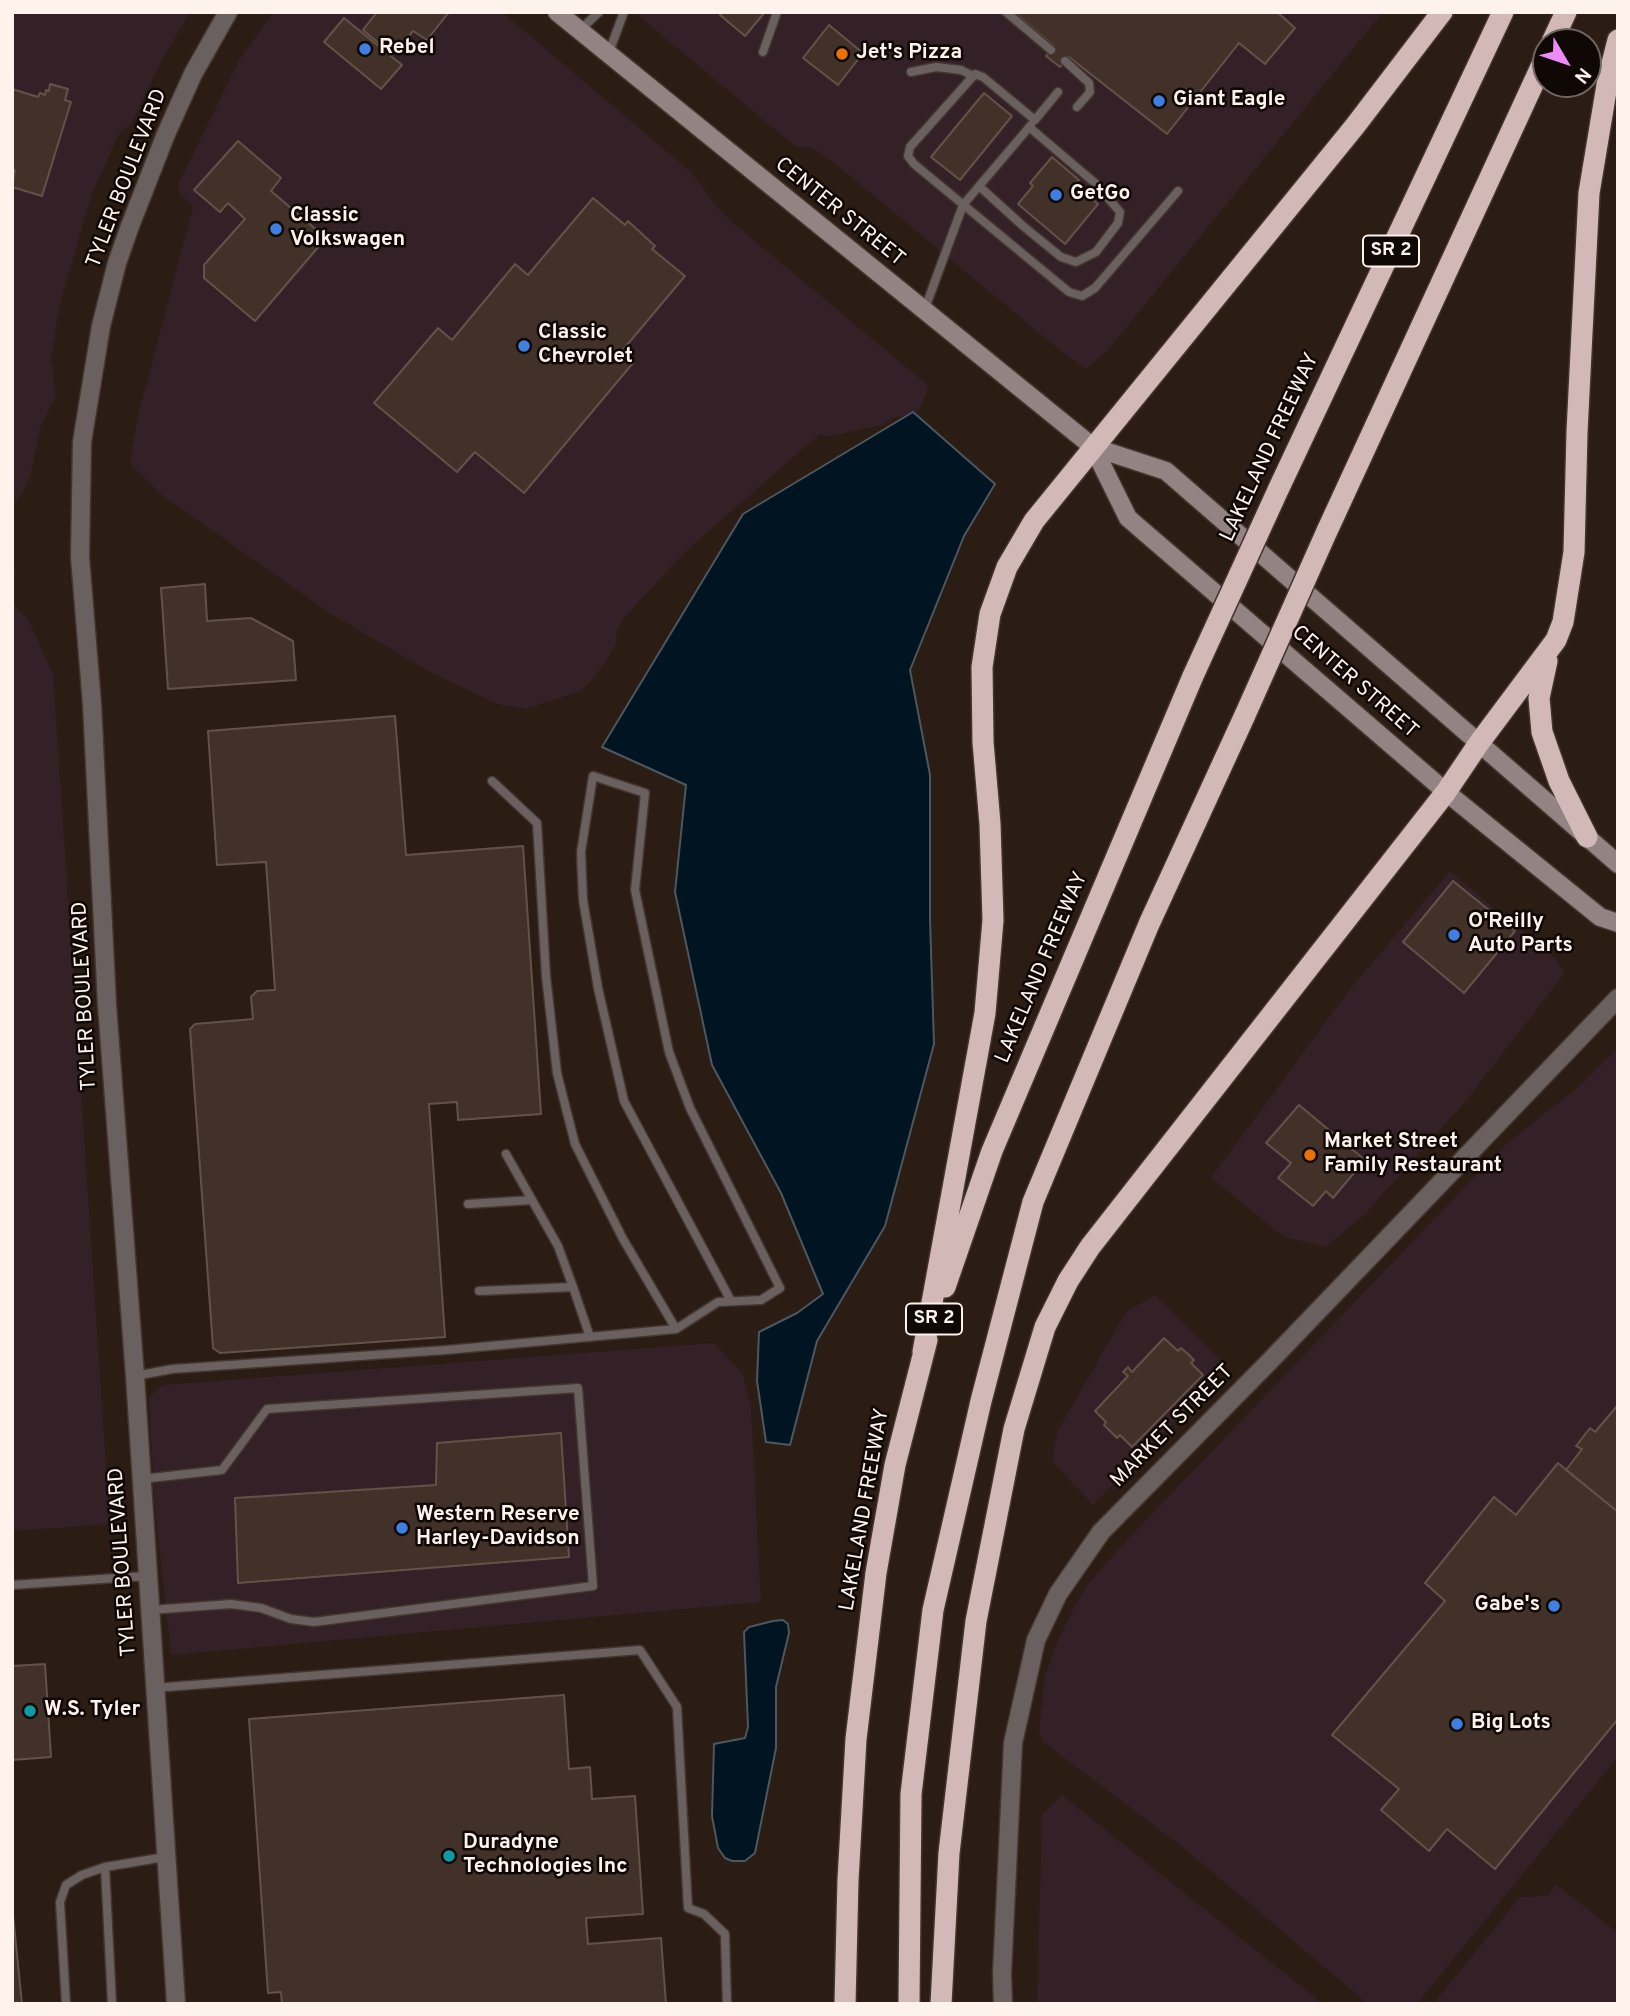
<!DOCTYPE html>
<html>
<head>
<meta charset="utf-8">
<style>
	body { margin:0 }
	#map { position:relative; width:1630px; height:2016px; overflow:hidden; background:#2b1c14; font-family:Overpass,sans-serif }
	canvas { display:block }
	.frame { position:absolute; inset:0; border:14px solid #fef2ed; pointer-events:none }
	.north { position:absolute; left:1532px; top:28px; width:70px; height:70px; box-sizing:border-box; background:#0f0805; border:2px solid #6f6662; border-radius:50%; rotate:129deg; font-size:19px; font-weight:700; line-height:28px; text-align:center; color:#fef2ed }
	.north::after { content:''; display:block; margin:auto; width:24px; height:32px; background:#ed8cf9; clip-path:polygon(50% 0,100% 100%,50% 72%,0 100%) }
</style>
</head>
<body>
<div id="map">
<canvas width="1630" height="2016"></canvas>
<div class="frame"></div>
<div class="north">N</div>
</div>
<script>
const ctx = document.querySelector('canvas').getContext('2d');
ctx.lineJoin = 'round';
function paint(path, color) {
  ctx.fillStyle = color;
  ctx.fill(path, 'evenodd');
}
function shape(rows) {
  const path = new Path2D();
  for (const r of rows) {
    path.moveTo(r[0], r[1]);
    for (let i = 2; i < r.length; i += 2) path.lineTo(r[i], r[i + 1]);
  }
  return path;
}
function trace(path, color, width, dash) {
  ctx.strokeStyle = color;
  ctx.lineWidth = width;
  ctx.lineCap = dash ? 'butt' : 'round';
  ctx.setLineDash(dash || []);
  ctx.stroke(path);
}
function label(font, color, halo, rows, align = 'center') {
  ctx.font = font + ' Overpass,sans-serif';
  ctx.lineWidth = 5;
  ctx.setLineDash([]);
  ctx.textBaseline = 'middle';
  ctx.strokeStyle = halo;
  ctx.fillStyle = color;
  for (const [text, x, y, turn = 0] of rows) {
    ctx.save();
    ctx.translate(x, y);
    ctx.rotate((+turn || 0) * Math.PI / 180);
    ctx.textAlign = isNaN(turn) ? turn : align;
    if (halo) ctx.strokeText(text, 0, 0);
    ctx.fillText(text, 0, 0);
    ctx.restore();
  }
}
paint(shape([
	[12,12,190,12,157,69,132,123,119,134,92,194,60,303,51,359,56,396,40,427,31,474,24,490,12,507],
	[273,12,502,12,690,171,716,206,732,222,929,386,919,410,904,416,893,418,882,425,826,437,820,434,684,553,625,617,617,630,616,644,600,670,581,691,526,709,497,704,430,672,331,614,163,496,130,464,137,420,193,207,180,193,178,185,238,62],
	[634,12,1383,12,1108,350,1086,369,1062,352,844,171,812,148,796,147],
	[12,566,16,571,12,589,15,605,29,621,53,674,110,1524,12,1531],
	[1450,871,1557,960,1564,974,1465,1102,1364,1215,1326,1247,1284,1237,1211,1178,1350,989],
	[1618,1048,1618,1757,1417,2004,1368,2004,1179,1844,1042,1741,1039,1730,1045,1677,1056,1645,1073,1609,1088,1584,1126,1541,1506,1144,1575,1090],
	[1155,1295,1225,1365,1178,1418,1093,1505,1052,1461,1057,1432,1126,1312],
	[714,1343,743,1374,751,1408,761,1602,171,1655,154,1498,149,1397,164,1385],
	[1062,1795,1323,2004,1037,2004,1042,1815],
	[1556,1884,1618,1933,1618,2004,1433,2004,1520,1897,1549,1896]
]), '#332127');
const water = shape([
	[913,412,995,484,964,536,910,670,930,775,930,919,934,1044,885,1226,817,1341,790,1445,766,1442,757,1381,759,1332,797,1313,823,1294,781,1193,712,1065,675,892,686,785,602,747,743,514,913,412],
	[783,1620,788,1624,789,1633,776,1687,776,1748,755,1853,745,1861,732,1861,725,1858,718,1848,712,1816,714,1744,745,1738,748,1727,744,1632,749,1627,773,1621,783,1620]
]);
paint(water, '#001422');
trace(water, '#4c575f', 2);
const building = shape([
	[377,12,449,12,427,40,413,31,393,55,363,30,377,12],
	[723,12,765,12,745,36,720,15,723,12],
	[1014,12,1277,12,1295,28,1265,64,1239,43,1167,134,1069,57,1060,67,1046,56,1054,46,1014,12],
	[344,18,402,65,381,89,324,42,344,18],
	[829,25,863,53,838,85,803,58,829,25],
	[50,84,68,89,65,100,71,102,42,196,12,187,15,170,12,169,12,89,38,97,40,93,45,95,46,90,49,91,50,84],
	[984,93,1012,116,960,180,931,157,984,93],
	[238,141,281,178,271,191,326,238,255,321,204,278,204,265,245,219,228,203,220,212,194,190,238,141],
	[1052,157,1079,180,1074,184,1098,204,1065,244,1018,204,1033,186,1030,183,1052,157],
	[593,198,625,225,628,221,655,246,652,249,685,276,621,352,633,363,524,493,475,452,457,472,374,403,438,328,452,340,515,264,528,275,593,198],
	[205,584,207,621,251,618,293,641,296,680,168,689,161,588,205,584],
	[395,716,406,855,523,846,541,1114,458,1120,457,1102,429,1104,445,1337,220,1353,213,1348,190,1029,195,1024,253,1019,251,997,257,991,275,990,266,862,217,865,208,731,395,716],
	[1453,881,1515,931,1464,993,1403,942,1453,881],
	[1299,1105,1365,1160,1333,1198,1326,1191,1313,1206,1278,1178,1291,1163,1266,1143,1299,1105],
	[1164,1338,1178,1351,1181,1348,1188,1354,1194,1360,1191,1363,1203,1375,1132,1447,1120,1435,1117,1438,1104,1425,1106,1422,1095,1411,1128,1376,1123,1372,1128,1367,1132,1372,1164,1338],
	[1618,1405,1618,1512,1566,1470,1582,1449,1576,1446,1590,1428,1595,1432,1618,1405],
	[561,1433,569,1557,238,1583,235,1498,436,1485,437,1443,561,1433],
	[1558,1463,1618,1512,1618,1719,1495,1869,1447,1829,1429,1851,1381,1810,1399,1789,1332,1735,1445,1601,1425,1583,1494,1497,1516,1515,1558,1463],
	[45,1664,51,1757,12,1760,12,1666,45,1664],
	[564,1695,569,1769,590,1767,592,1799,635,1796,643,1914,586,1918,588,1944,661,1938,666,2004,282,2004,281,1992,268,1993,249,1719,564,1695],
	[12,1905,22,2004,12,2004,12,1905]
]);
paint(building, '#413129');
trace(building, '#645249', 2);
const service = shape([
	[1006,12,1051,50],
	[579,31,599,12],
	[609,52,624,12],
	[763,52,777,12],
	[1065,61,1089,83,1090,92,1077,107],
	[911,72,936,67,961,70,973,76],
	[1058,92,1035,120,983,77,975,74,910,147,908,156,914,164,1069,292,1082,296,1095,288,1178,191],
	[979,186,1023,226,1061,257,1076,262,1096,252,1118,223,1120,212,1095,183,1029,127],
	[924,311,963,205,1031,125],
	[506,1154,558,1246,573,1287],
	[468,1204,532,1200],
	[479,1291,573,1287,590,1337],
	[676,1329,718,1302,761,1300,780,1288,690,1108,669,1052,635,890,645,793,593,776,581,852,583,900,598,988,624,1101,731,1301],
	[135,1376,172,1369,446,1350,676,1329,623,1239,575,1144,557,1073,546,976,537,823,492,781],
	[142,1479,222,1470,267,1409,578,1388,593,1586,314,1622,291,1619,261,1608,231,1604,150,1610],
	[12,1585,147,1576],
	[154,1688,640,1650,677,1707,688,1908,704,1914,725,1934,727,2004],
	[66,2004,60,1902,66,1885,82,1875,105,1867],
	[112,2004,105,1867,165,1857]
]);
const tertiary = shape([
	[176,2004,135,1376,107,1005,92,704,80,557,82,442,101,326,117,263,130,226,166,134,193,74,228,12],
	[1003,2004,1002,1974,1013,1743,1036,1640,1058,1594,1101,1532,1268,1363,1618,998]
]);
const secondary = shape([
	[557,12,1093,447,1166,471,1618,864],
	[1093,447,1128,518,1446,792,1600,917,1618,923]
]);
const motorway = shape([
	[1552,42,1566,12],
	[1278,490,1503,12],
	[1327,531,1546,56],
	[1547,661,1539,698,1542,732,1559,781,1587,837],
	[945,1287,992,1151,1193,676],
	[923,1352,985,1013,993,920,990,824,983,742,982,667,990,614,1007,567,1034,521,1355,126,1442,12],
	[845,2004,848,1880,856,1739,876,1573,895,1465,927,1340],
	[909,2004,911,1794,933,1610,981,1401,1033,1202,1149,924,1245,715],
	[941,2004,949,1853,976,1621,1014,1429,1045,1327,1068,1281,1090,1247,1446,792,1479,743,1556,640,1563,622,1574,552,1577,432,1589,193,1608,79,1618,40]
]);
trace(service, '#44362e', 11);
trace(tertiary, '#44362e', 21);
trace(secondary, '#44362e', 21);
trace(motorway, '#44362e', 24);
trace(service, '#69605f', 8);
trace(tertiary, '#69605f', 18);
trace(secondary, '#938483', 18);
trace(motorway, '#d2b9b8', 21);
const motorwayBridge = shape([
	[1193,676,1278,490],
	[1245,715,1327,531]
]);
trace(motorwayBridge, '#44362e', 24, []);
trace(motorwayBridge, '#d2b9b8', 21);
for (const [x, y, r, color] of [
	[365,49,7,"#3f7fe0"],
	[842,54,7,"#e8710a"],
	[1159,101,7,"#3f7fe0"],
	[1056,195,7,"#3f7fe0"],
	[276,229,7,"#3f7fe0"],
	[524,346,7,"#3f7fe0"],
	[1454,935,7,"#3f7fe0"],
	[1310,1155,7,"#e8710a"],
	[402,1528,7,"#3f7fe0"],
	[1554,1606,7,"#3f7fe0"],
	[30,1711,7,"#0f9aa8"],
	[1457,1724,7,"#3f7fe0"],
	[449,1856,7,"#0f9aa8"]
]) {
  const dot = new Path2D();
  dot.arc(x, y, r, 0, 2 * Math.PI);
  ctx.fillStyle = color;
  ctx.fill(dot);
  trace(dot, '#0f0805', 2.5);
}
for (const [x, y, w] of [
	[1391,251,56],
	[934,1319,56]
]) {
  const box = new Path2D();
  box.roundRect(x - w / 2, y - 15.5, w, 31, 5);
  ctx.fillStyle = '#0f0805';
  ctx.fill(box);
  trace(box, '#fef2ed', 2);
}
label('bold 19px', '#fef2ed', null, [
	["SR 2",1391,251],
	["SR 2",934,1319]
]);
label('bold 21px', '#fef2ed', '#0f0805', [
	["Rebel",379,49],
	["Jet's Pizza",856,54],
	["Giant Eagle",1173,101],
	["GetGo",1070,195],
	["Classic",290,217],
	["Volkswagen",290,241],
	["Classic",538,334],
	["Chevrolet",538,358],
	["O'Reilly",1468,923],
	["Auto Parts",1468,947],
	["Market Street",1324,1143],
	["Family Restaurant",1324,1167],
	["Western Reserve",416,1516],
	["Harley-Davidson",416,1540],
	["Gabe's",1540,1606,"right"],
	["W.S. Tyler",44,1711],
	["Big Lots",1471,1724],
	["Duradyne",463,1844],
	["Technologies Inc",463,1868]
], 'left');
label('21px', '#fef2ed', '#0f0805', [
	["TYLER BOULEVARD",128,179,-69],
	["CENTER STREET",839,213,39],
	["LAKELAND FREEWAY",1271,448,-65],
	["CENTER STREET",1354,683,41],
	["LAKELAND FREEWAY",1043,968,-67],
	["TYLER BOULEVARD",86,996,-93],
	["MARKET STREET",1173,1427,-45],
	["LAKELAND FREEWAY",866,1510,-80],
	["TYLER BOULEVARD",124,1562,-94]
]);
</script>
</body>
</html>
